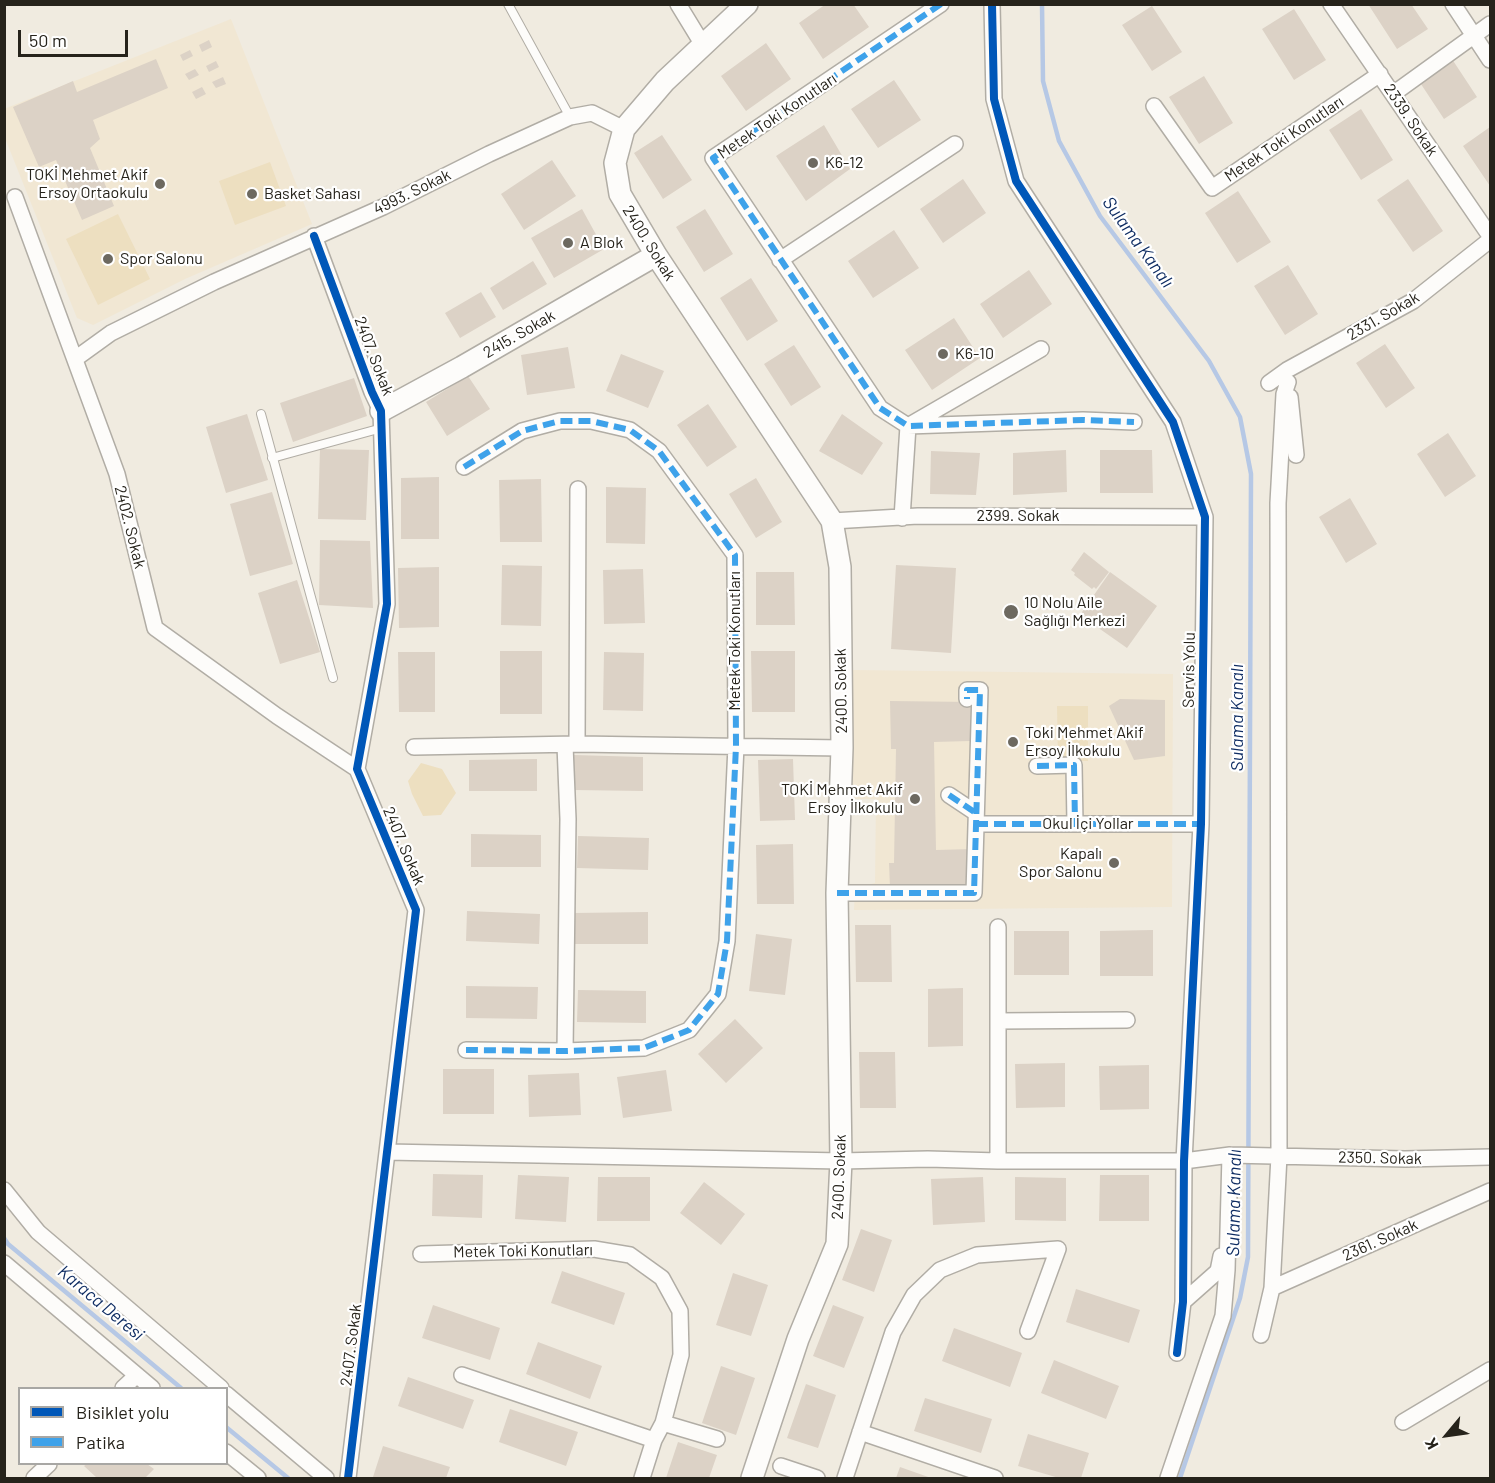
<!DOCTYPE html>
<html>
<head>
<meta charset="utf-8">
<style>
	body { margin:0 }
	#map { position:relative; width:1495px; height:1483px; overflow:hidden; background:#f0ebe0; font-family:Barlow,sans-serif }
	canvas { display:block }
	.frame { position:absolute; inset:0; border:6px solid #26231b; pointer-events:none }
	.legend { position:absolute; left:18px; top:1387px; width:210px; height:78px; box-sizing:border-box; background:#fff; border:2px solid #a8a7a4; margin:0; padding:8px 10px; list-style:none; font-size:18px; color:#26231b }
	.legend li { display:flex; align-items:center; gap:12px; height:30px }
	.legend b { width:30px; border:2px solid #a8a7a4 }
	.north { position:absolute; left:1417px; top:1405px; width:60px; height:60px; -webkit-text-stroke:4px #fff; paint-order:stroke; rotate:241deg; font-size:16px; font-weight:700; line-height:24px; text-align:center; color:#26231b }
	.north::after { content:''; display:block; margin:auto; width:21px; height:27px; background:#26231b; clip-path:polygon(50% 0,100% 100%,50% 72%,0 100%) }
	.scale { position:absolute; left:18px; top:30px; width:110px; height:27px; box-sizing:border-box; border:3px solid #26231b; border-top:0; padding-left:8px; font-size:18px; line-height:21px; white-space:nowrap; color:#26231b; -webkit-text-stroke:4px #fff; paint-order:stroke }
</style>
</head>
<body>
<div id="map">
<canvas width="1495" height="1483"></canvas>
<div class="frame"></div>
<ul class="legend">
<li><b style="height:8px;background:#0057b8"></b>Bisiklet yolu</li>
<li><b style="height:8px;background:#3ea2ea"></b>Patika</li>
</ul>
<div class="north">K</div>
<div class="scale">50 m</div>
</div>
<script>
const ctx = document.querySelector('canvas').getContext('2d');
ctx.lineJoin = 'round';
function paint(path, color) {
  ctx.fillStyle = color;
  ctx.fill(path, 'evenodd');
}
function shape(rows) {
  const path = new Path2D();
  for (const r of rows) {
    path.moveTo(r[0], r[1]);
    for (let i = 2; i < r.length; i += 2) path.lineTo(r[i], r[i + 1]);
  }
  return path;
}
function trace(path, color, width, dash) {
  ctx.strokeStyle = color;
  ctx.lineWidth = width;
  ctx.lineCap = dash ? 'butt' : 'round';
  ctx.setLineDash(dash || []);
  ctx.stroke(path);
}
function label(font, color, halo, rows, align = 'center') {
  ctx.font = font + ' Barlow,sans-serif';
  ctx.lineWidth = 4.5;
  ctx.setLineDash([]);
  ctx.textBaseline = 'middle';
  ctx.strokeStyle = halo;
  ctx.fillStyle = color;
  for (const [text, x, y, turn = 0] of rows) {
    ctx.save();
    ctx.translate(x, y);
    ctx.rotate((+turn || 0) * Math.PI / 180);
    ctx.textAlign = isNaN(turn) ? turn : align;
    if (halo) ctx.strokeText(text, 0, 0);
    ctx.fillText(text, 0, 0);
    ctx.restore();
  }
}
paint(shape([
	[231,19,312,224,185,279,93,325,77,318,5,138,4,109],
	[853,670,1173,674,1172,907,854,910,855,888,875,883,876,799,852,799]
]), '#f1e7d3');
paint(shape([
	[270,162,286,206,235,225,219,181],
	[118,214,150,279,98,305,66,239],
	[1057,706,1088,706,1088,761,1058,761],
	[421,763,442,769,456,793,441,815,423,816,412,794,408,781]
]), '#eddfc0');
trace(shape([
	[1042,4,1043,81,1059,141,1100,216,1209,361,1240,417,1251,474,1248,1257,1240,1298,1180,1478],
	[4,1238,8,1244,181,1388],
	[226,1427,288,1478]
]), '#b6c8e5', 4.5);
paint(shape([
	[826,4,853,4,869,27,823,59,799,23],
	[1368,4,1411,4,1428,29,1397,49],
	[1152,6,1182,52,1152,71,1122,25],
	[1294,9,1326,60,1294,80,1262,29],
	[209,40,212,47,202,52,199,45],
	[766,43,791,79,746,111,721,76],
	[190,50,193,56,183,61,180,55],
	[1450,56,1477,97,1444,119,1417,78],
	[156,59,168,88,93,120,100,139,90,148,114,206,82,220,56,160,39,167,13,107,73,81,77,92],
	[216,61,219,67,209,72,206,66],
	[195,69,199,75,189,80,185,74],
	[1204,76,1233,123,1199,144,1169,97],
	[223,77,226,84,216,88,212,82],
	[894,80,921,120,878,148,851,109],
	[202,87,206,94,196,99,192,92],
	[1361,109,1393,160,1361,180,1329,130],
	[824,125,850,169,806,201,776,156],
	[1490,127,1490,186,1463,146],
	[662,135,692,180,663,199,634,153],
	[552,160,576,196,524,230,501,194],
	[963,179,986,213,943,243,920,209],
	[1408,179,1443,231,1413,252,1377,200],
	[1238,191,1271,242,1237,263,1205,213],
	[582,209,604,249,554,278,531,238],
	[705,209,733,254,704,272,676,227],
	[894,230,919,268,873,298,848,261],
	[533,261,547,284,503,310,490,288],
	[1288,265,1318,314,1285,335,1254,286],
	[1029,270,1052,304,1003,338,980,304],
	[751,278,778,321,747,341,720,298],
	[481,292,496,317,460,338,445,313],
	[954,318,980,358,932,390,905,350],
	[1385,344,1415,388,1386,408,1356,363],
	[794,345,821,387,791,406,764,364],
	[568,347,575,388,527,395,521,355],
	[621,354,664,371,648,408,606,391],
	[468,376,490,409,447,436,426,402],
	[354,378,367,416,293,442,280,403],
	[708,404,737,447,707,467,677,425],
	[247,414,268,480,226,493,206,427],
	[842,414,883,443,862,475,819,451],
	[1448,433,1476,476,1445,497,1417,454],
	[320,449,369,450,366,520,318,519],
	[1066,450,1067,492,1013,495,1013,453],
	[1100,450,1152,450,1153,493,1100,493],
	[931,451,980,453,976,495,930,494],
	[439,477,439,539,401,539,401,478],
	[756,478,782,522,756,538,729,494],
	[541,479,542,542,500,542,499,480],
	[606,487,646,488,645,544,606,543],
	[272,492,293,564,250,576,230,504],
	[1350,498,1377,544,1346,563,1319,517],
	[320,540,370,541,373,608,319,605],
	[1084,552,1109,572,1096,589,1094,587,1092,589,1074,575,1075,573,1071,570],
	[502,565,542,566,541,626,501,625],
	[896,565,956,568,951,653,891,649],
	[439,567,439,627,399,628,398,568],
	[643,569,645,623,604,624,603,570],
	[756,572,794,572,795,625,756,625],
	[1110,572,1157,606,1127,648,1080,615],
	[297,580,320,652,280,664,258,593],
	[500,651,542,651,542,714,500,714],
	[751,651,795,651,795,712,752,712],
	[398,652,435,652,435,712,399,712],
	[604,652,644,653,643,711,603,710],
	[1120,699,1165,700,1165,756,1134,760,1109,706],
	[890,701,971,702,970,741,934,742,936,850,972,849,970,890,890,887,889,863,894,863,896,749,891,749],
	[574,755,643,757,643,791,574,790],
	[537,759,537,791,469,791,469,760],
	[793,759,795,820,760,821,758,760],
	[471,834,541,835,541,867,471,867],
	[578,836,649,838,648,870,577,868],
	[793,844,794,904,757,904,756,845],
	[467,911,540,914,539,944,466,941],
	[648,912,648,944,575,944,574,913],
	[855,925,891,925,892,982,856,982],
	[1153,930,1153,976,1100,976,1100,931],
	[1014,931,1069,931,1069,975,1014,975],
	[756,934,792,939,785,995,749,991],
	[466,986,538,987,537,1019,466,1018],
	[963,988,963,1046,928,1047,928,989],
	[578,990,646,991,646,1023,577,1022],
	[735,1019,763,1048,726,1083,698,1054],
	[859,1052,895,1052,896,1108,860,1108],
	[1065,1063,1065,1107,1016,1108,1015,1064],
	[1149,1065,1149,1109,1100,1110,1099,1066],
	[443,1069,494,1069,494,1114,443,1114],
	[666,1070,672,1111,623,1118,617,1077],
	[579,1073,581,1115,529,1117,528,1075],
	[433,1174,483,1175,482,1218,432,1216],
	[518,1175,569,1177,566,1222,515,1219],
	[1100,1175,1149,1175,1149,1221,1099,1221],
	[598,1177,650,1177,650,1221,597,1221],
	[983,1177,985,1222,933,1225,931,1179],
	[1015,1177,1066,1178,1066,1221,1015,1220],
	[704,1182,745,1214,721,1245,680,1213],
	[861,1229,892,1240,874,1292,842,1280],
	[562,1271,625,1293,614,1325,551,1303],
	[733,1273,768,1285,751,1336,716,1325],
	[1076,1289,1140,1310,1129,1343,1066,1322],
	[433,1305,500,1328,490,1360,422,1338],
	[833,1305,864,1317,844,1368,813,1356],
	[954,1328,1022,1353,1010,1387,942,1361],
	[538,1342,602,1366,590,1399,526,1374],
	[1054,1360,1119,1386,1106,1419,1041,1393],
	[721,1366,755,1378,736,1435,702,1423],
	[408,1377,474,1400,463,1429,398,1406],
	[806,1384,836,1395,818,1448,787,1438],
	[925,1398,992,1419,981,1453,914,1431],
	[510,1409,578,1432,566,1466,499,1442],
	[1028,1434,1089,1453,1081,1478,1059,1478,1018,1466],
	[678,1442,717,1455,709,1478,666,1478],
	[383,1446,450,1467,446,1478,373,1477],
	[87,1464,147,1464,154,1469,145,1478,97,1478,84,1466],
	[900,1467,931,1478,896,1478]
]), '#dcd2c6');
const lane = shape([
	[508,4,570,117],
	[261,414,333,678],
	[272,458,382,428]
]);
const street = shape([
	[678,4,703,45],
	[941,4,713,158,880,408,908,426,1083,420,1134,422],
	[992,4,994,99,1016,181,1173,422,1205,517,1201,824,1184,1161,1183,1302,1177,1353],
	[1331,4,1490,236],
	[1453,4,1490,60],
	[1393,94,1490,24],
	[1154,106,1212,188,1380,74],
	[15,197,117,474,155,628,277,716,357,769],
	[314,236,372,392,381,411,387,604,357,769,416,910,348,1478],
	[780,260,955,144],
	[75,359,111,333,214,282,383,207,489,154,570,117,592,113,624,129],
	[1269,383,1287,370,1413,301,1490,240],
	[1290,397,1296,455],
	[464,467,522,431,560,421,591,421,630,430,659,451,735,555,736,746,727,941,718,994,689,1030,644,1048,565,1051,466,1050],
	[902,518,908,426,1041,349],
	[832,521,918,516,1205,517],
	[577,744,578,489],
	[565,745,568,819,565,1051],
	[414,747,577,744,842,748],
	[1037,766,1074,765,1075,824],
	[949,795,976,813],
	[976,824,1201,824],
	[837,893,974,893,980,690,967,690,967,699],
	[998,1021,1127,1020],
	[387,1152,841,1161,928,1159,998,1161,1184,1161,1230,1155,1405,1159,1490,1157],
	[998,1161,998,927],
	[4,1190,38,1232,221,1388],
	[421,1254,594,1249,630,1255,662,1278,680,1311,681,1355,663,1423,654,1440,642,1478],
	[4,1263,152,1388],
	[1272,1288,1490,1191],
	[1183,1302,1218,1271,1221,1256],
	[1261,1335,1272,1288,1279,1156,1278,503,1284,394,1288,382],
	[462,1375,654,1440],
	[123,1388,137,1375],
	[226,1394,326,1478],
	[1403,1422,1490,1370],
	[663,1423,717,1439],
	[860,1432,995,1478],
	[226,1452,258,1478],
	[781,1466,817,1478],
	[34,1478,49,1464],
	[845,1478,893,1332,914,1295,940,1270,977,1255,1058,1249,1028,1331],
	[1168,1478,1223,1316,1227,1270,1230,1155]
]);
const secondary = shape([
	[747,4,665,81,624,129,615,163,620,194,656,255,832,521,840,567,842,748,837,893,841,1161,837,1244,798,1339,752,1478],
	[381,411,462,367,656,255]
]);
trace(lane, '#b1ada5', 10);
trace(street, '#b1ada5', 18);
trace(secondary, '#b1ada5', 24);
trace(lane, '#fdfcfa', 8);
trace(street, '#fdfcfa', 15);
trace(secondary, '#fdfcfa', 21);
trace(shape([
	[941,4,713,158,880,408,908,426,1083,420,1134,422],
	[464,467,522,431,560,421,591,421,630,430,659,451,735,555,736,746,727,941,718,994,689,1030,644,1048,565,1051,466,1050],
	[1037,766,1074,765,1075,824],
	[949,795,976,813],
	[976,824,1201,824],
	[837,893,974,893,980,690,967,690,967,699]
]), '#3ea2ea', 6, [12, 6]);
trace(shape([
	[992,4,994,99,1016,181,1173,422,1205,517,1201,824,1184,1161,1183,1302,1177,1353],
	[314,236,372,392,381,411,387,604,357,769,416,910,348,1478]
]), '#0057b8', 8);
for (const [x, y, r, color] of [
	[813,163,6,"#6d6960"],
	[160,184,6,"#6d6960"],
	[252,194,6,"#6d6960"],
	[568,243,6,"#6d6960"],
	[108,259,6,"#6d6960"],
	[943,354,6,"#6d6960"],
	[1011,612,8,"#6d6960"],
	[1013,742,6,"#6d6960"],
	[915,799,6,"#6d6960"],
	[1114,863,6,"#6d6960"]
]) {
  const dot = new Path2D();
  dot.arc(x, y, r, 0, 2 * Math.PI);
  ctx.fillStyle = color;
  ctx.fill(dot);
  trace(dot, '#fff', 2);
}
label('16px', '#26231b', '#fff', [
	["Metek Toki Konutları",777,116,-34],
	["2339. Sokak",1411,120,56],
	["Metek Toki Konutları",1284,139,-34],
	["4993. Sokak",412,192,-26],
	["2400. Sokak",649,243,58],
	["2331. Sokak",1383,316,-30],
	["2415. Sokak",519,334,-30],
	["2407. Sokak",374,356,69],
	["2399. Sokak",1018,516],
	["2402. Sokak",130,527,76],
	["Metek Toki Konutları",735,641,-90],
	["Servis Yolu",1189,670,-89],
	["2400. Sokak",841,691,-91],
	["Okul İçi Yollar",1088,824],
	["2407. Sokak",404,846,67],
	["2350. Sokak",1380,1158,1],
	["2400. Sokak",839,1177,-88],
	["2361. Sokak",1380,1240,-24],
	["Metek Toki Konutları",523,1251,-1],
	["2407. Sokak",351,1345,-83]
]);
label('16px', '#26231b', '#fff', [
	["K6-12",825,163],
	["TOKİ Mehmet Akif",148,175,"right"],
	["Ersoy Ortaokulu",148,193,"right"],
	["Basket Sahası",264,194],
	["A Blok",580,243],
	["Spor Salonu",120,259],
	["K6-10",955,354],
	["10 Nolu Aile",1024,603],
	["Sağlığı Merkezi",1024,621],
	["Toki Mehmet Akif",1025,733],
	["Ersoy İlkokulu",1025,751],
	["TOKİ Mehmet Akif",903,790,"right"],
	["Ersoy İlkokulu",903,808,"right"],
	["Kapalı",1102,854,"right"],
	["Spor Salonu",1102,872,"right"]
], 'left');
label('italic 18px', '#0f2d63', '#fff', [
	["Sulama Kanalı",1138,242,54],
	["Sulama Kanalı",1237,718,-90],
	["Sulama Kanalı",1234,1203,-89],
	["Karaca Deresi",101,1303,40]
]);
</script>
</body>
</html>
